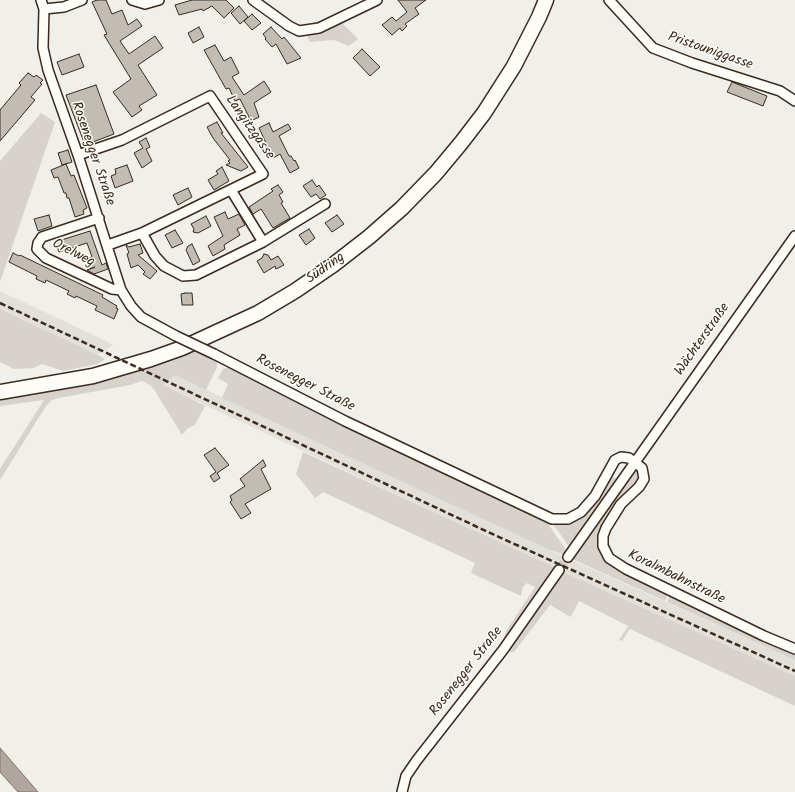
<!DOCTYPE html>
<html>
<head>
<meta charset="utf-8">
<style>
	body { margin:0 }
	canvas { display:block; background:#f1efea }
</style>
</head>
<body>
<canvas width="795" height="792"></canvas>
<script>
const ctx = document.querySelector('canvas').getContext('2d');
ctx.lineJoin = 'round';
function paint(path, color) {
  ctx.fillStyle = color;
  ctx.fill(path, 'evenodd');
}
function shape(rows) {
  const path = new Path2D();
  for (const r of rows) {
    path.moveTo(r[0], r[1]);
    for (let i = 2; i < r.length; i += 2) path.lineTo(r[i], r[i + 1]);
  }
  return path;
}
function trace(path, color, width, dash) {
  ctx.strokeStyle = color;
  ctx.lineWidth = width;
  ctx.lineCap = dash ? 'butt' : 'round';
  ctx.setLineDash(dash || []);
  ctx.stroke(path);
}
function label(font, color, halo, rows, align = 'center') {
  ctx.font = font + ' Kalam,sans-serif';
  ctx.lineWidth = 3;
  ctx.setLineDash([]);
  ctx.textBaseline = 'middle';
  ctx.strokeStyle = halo;
  ctx.fillStyle = color;
  for (const [text, x, y, turn = 0] of rows) {
    ctx.save();
    ctx.translate(x, y);
    ctx.rotate((+turn || 0) * Math.PI / 180);
    ctx.textAlign = isNaN(turn) ? turn : align;
    if (halo) ctx.strokeText(text, 0, 0);
    ctx.fillText(text, 0, 0);
    ctx.restore();
  }
}
paint(shape([
	[0,291,106,341,113,345,98,355,0,309],
	[175,375,525,539,795,660,795,676,563,572,162,385]
]), '#e3e0da');
paint(shape([
	[342,23,358,39,349,46,334,40,310,42,307,36,329,30],
	[41,113,55,122,0,282,0,161],
	[0,309,96,354,105,359,97,364,63,371,42,364,34,368,14,369,0,362],
	[196,349,217,361,217,367,206,390,175,375,163,385,205,406,195,425,188,428,182,435,155,391,150,385,142,381,130,385,59,398,52,400,46,406,0,480,0,469,44,400,0,406,0,397,81,385],
	[229,367,235,368,411,456,543,520,548,524,567,551,564,555,545,548,222,398,228,384,218,378,223,369],
	[303,452,556,568,505,641,504,638,506,631,535,587,527,583,523,587,521,596,471,573,475,563,323,492,315,498,296,474],
	[637,469,642,474,600,548,668,594,665,601,572,559,635,470],
	[612,477,616,478,616,482,570,548,553,524,566,523,579,518,605,486,607,485],
	[563,572,795,676,795,706,630,629,622,641,619,640,628,626,579,601,571,617,550,605,514,652,510,652,508,650],
	[670,595,795,651,795,660,667,602]
]), '#d7d2cc');
const water = shape([
	[0,748,32,785,38,792,18,792,0,772,0,748]
]);
paint(water, '#aea69f');
trace(water, '#80746b', 1);
const building = shape([
	[97,0,106,0,112,14,122,10,128,25,137,19,142,26,120,41,129,54,155,36,163,48,138,65,157,95,139,106,142,110,132,117,113,92,131,79,104,35,107,34,92,2,97,0],
	[192,0,226,0,234,8,224,18,212,6,203,11,202,9,179,15,175,5,192,0],
	[398,0,426,0,415,8,419,14,405,24,407,26,402,31,400,28,392,35,382,25,392,17,396,21,407,12,398,0],
	[239,6,248,17,240,24,231,13,239,6],
	[252,14,261,23,252,30,244,21,252,14],
	[199,27,204,37,193,43,188,33,199,27],
	[271,27,282,39,284,37,301,58,287,64,276,44,272,47,265,39,266,38,263,34,271,27],
	[215,45,224,61,231,57,239,73,232,77,244,95,264,81,271,92,254,103,259,117,251,121,240,99,235,101,229,88,226,89,204,50,215,45],
	[362,49,380,67,370,76,353,58,362,49],
	[79,54,84,67,62,75,57,62,79,54],
	[28,73,34,77,36,75,43,80,40,83,42,84,31,97,35,100,0,141,0,110,21,85,19,83,28,73],
	[732,82,767,96,763,106,727,92,732,82],
	[96,85,114,134,85,145,66,95,96,85],
	[217,122,223,133,221,133,248,167,241,171,226,165,230,163,228,161,230,160,213,138,207,127,217,122],
	[269,123,273,132,288,124,291,129,279,136,289,156,291,156,294,161,295,160,299,168,290,173,280,154,273,158,259,128,269,123],
	[146,138,150,147,146,149,152,161,142,168,134,153,143,148,139,142,146,138],
	[68,150,72,162,62,165,58,153,68,150],
	[66,164,71,176,74,175,87,208,83,210,84,214,75,217,69,198,67,198,66,193,64,193,58,177,54,178,51,170,66,164],
	[127,165,133,181,115,188,111,176,116,174,115,169,127,165],
	[222,167,229,181,214,190,208,180,218,174,216,171,222,167],
	[312,180,317,187,319,185,326,195,320,199,316,194,311,197,303,186,312,180],
	[278,185,283,192,279,195,283,202,281,203,290,218,273,228,261,209,253,214,249,207,273,191,271,189,278,185],
	[188,188,192,197,178,205,173,195,188,188],
	[225,212,228,219,239,214,245,225,237,229,240,235,224,245,225,249,213,256,208,246,223,236,214,217,225,212],
	[49,215,52,226,38,231,34,219,49,215],
	[337,215,344,224,332,232,325,223,337,215],
	[206,216,211,226,198,233,193,232,194,229,191,224,206,216],
	[309,229,315,238,306,245,299,235,309,229],
	[175,230,183,243,172,248,165,235,175,230],
	[90,231,102,265,106,263,108,269,94,274,87,270,95,267,90,269,87,259,92,257,87,243,59,252,55,242,90,231],
	[140,244,143,253,138,255,157,271,150,279,143,274,145,272,138,265,131,268,127,254,129,253,126,245,129,247,140,244],
	[192,244,200,261,193,265,186,250,188,246,192,244],
	[13,253,19,256,20,255,103,295,102,297,117,306,116,308,118,309,114,319,95,310,97,306,76,296,75,298,67,294,69,291,46,280,45,283,36,279,37,276,9,262,13,253],
	[264,254,268,255,271,260,278,256,284,265,276,269,275,266,264,273,257,261,262,258,264,254],
	[185,293,192,293,193,305,182,305,181,294,185,293],
	[215,448,229,465,217,473,220,478,214,482,210,476,216,472,204,455,215,448],
	[263,460,266,466,261,469,271,489,245,504,251,513,241,519,230,502,232,500,230,496,245,486,240,479,263,460]
]);
paint(building, '#c1bcb4');
trace(building, '#3b2a1e', 1);
trace(shape([
	[559,570,568,557]
]), '#cdc8c1', 9, [9, 4.5]);
const street = shape([
	[41,0,44,9,43,48,48,70,78,155,121,290,131,306,141,317,176,336],
	[132,0,145,4,159,0],
	[253,0,289,26,299,31,319,28,377,0],
	[609,0,653,48,692,63,780,91,795,101],
	[44,9,64,7,82,0],
	[78,155,122,140,210,96,263,174,142,233,108,245],
	[99,218,42,237,38,243,37,249,46,258,112,289,121,290],
	[142,233,155,256,164,266,183,276,196,275,263,242,231,190],
	[263,242,325,204],
	[214,354,345,421,552,519,568,519,581,512,595,496,615,460,621,457,629,458,642,468,644,479,639,487,621,504,606,528,603,536,603,546,609,558,626,569,764,636,795,649],
	[568,557,795,236],
	[402,792,406,776,417,760,503,650,559,570]
]);
const primary = shape([
	[0,392,93,376,151,359,182,348,258,313,295,291,333,265,369,237,402,208,436,173,461,143,484,113,514,66,539,17,546,0]
]);
trace(street, '#3b2a1e', 12);
trace(primary, '#3b2a1e', 17);
trace(street, '#fdfcf7', 9);
trace(primary, '#fdfcf7', 14);
trace(shape([
	[0,303,488,532,795,671]
]), '#3b2a1e', 2.5, [6, 3]);
const streetBridge = shape([
	[176,336,214,354]
]);
trace(streetBridge, '#3b2a1e', 12, []);
trace(streetBridge, '#fdfcf7', 9);
label('14px', '#3b2a1e', '#fdfcf7', [
	["Pristouniggasse",710,52,19],
	["Langitzgasse",249,128,55],
	["Rosenegger Straße",92,154,71],
	["Orelweg",73,254,27],
	["Südring",326,269,-35],
	["Wächterstraße",703,340,-55],
	["Rosenegger Straße",305,384,27],
	["Koralmbahnstraße",676,578,26],
	["Rosenegger Straße",467,672,-52]
]);
</script>
</body>
</html>
